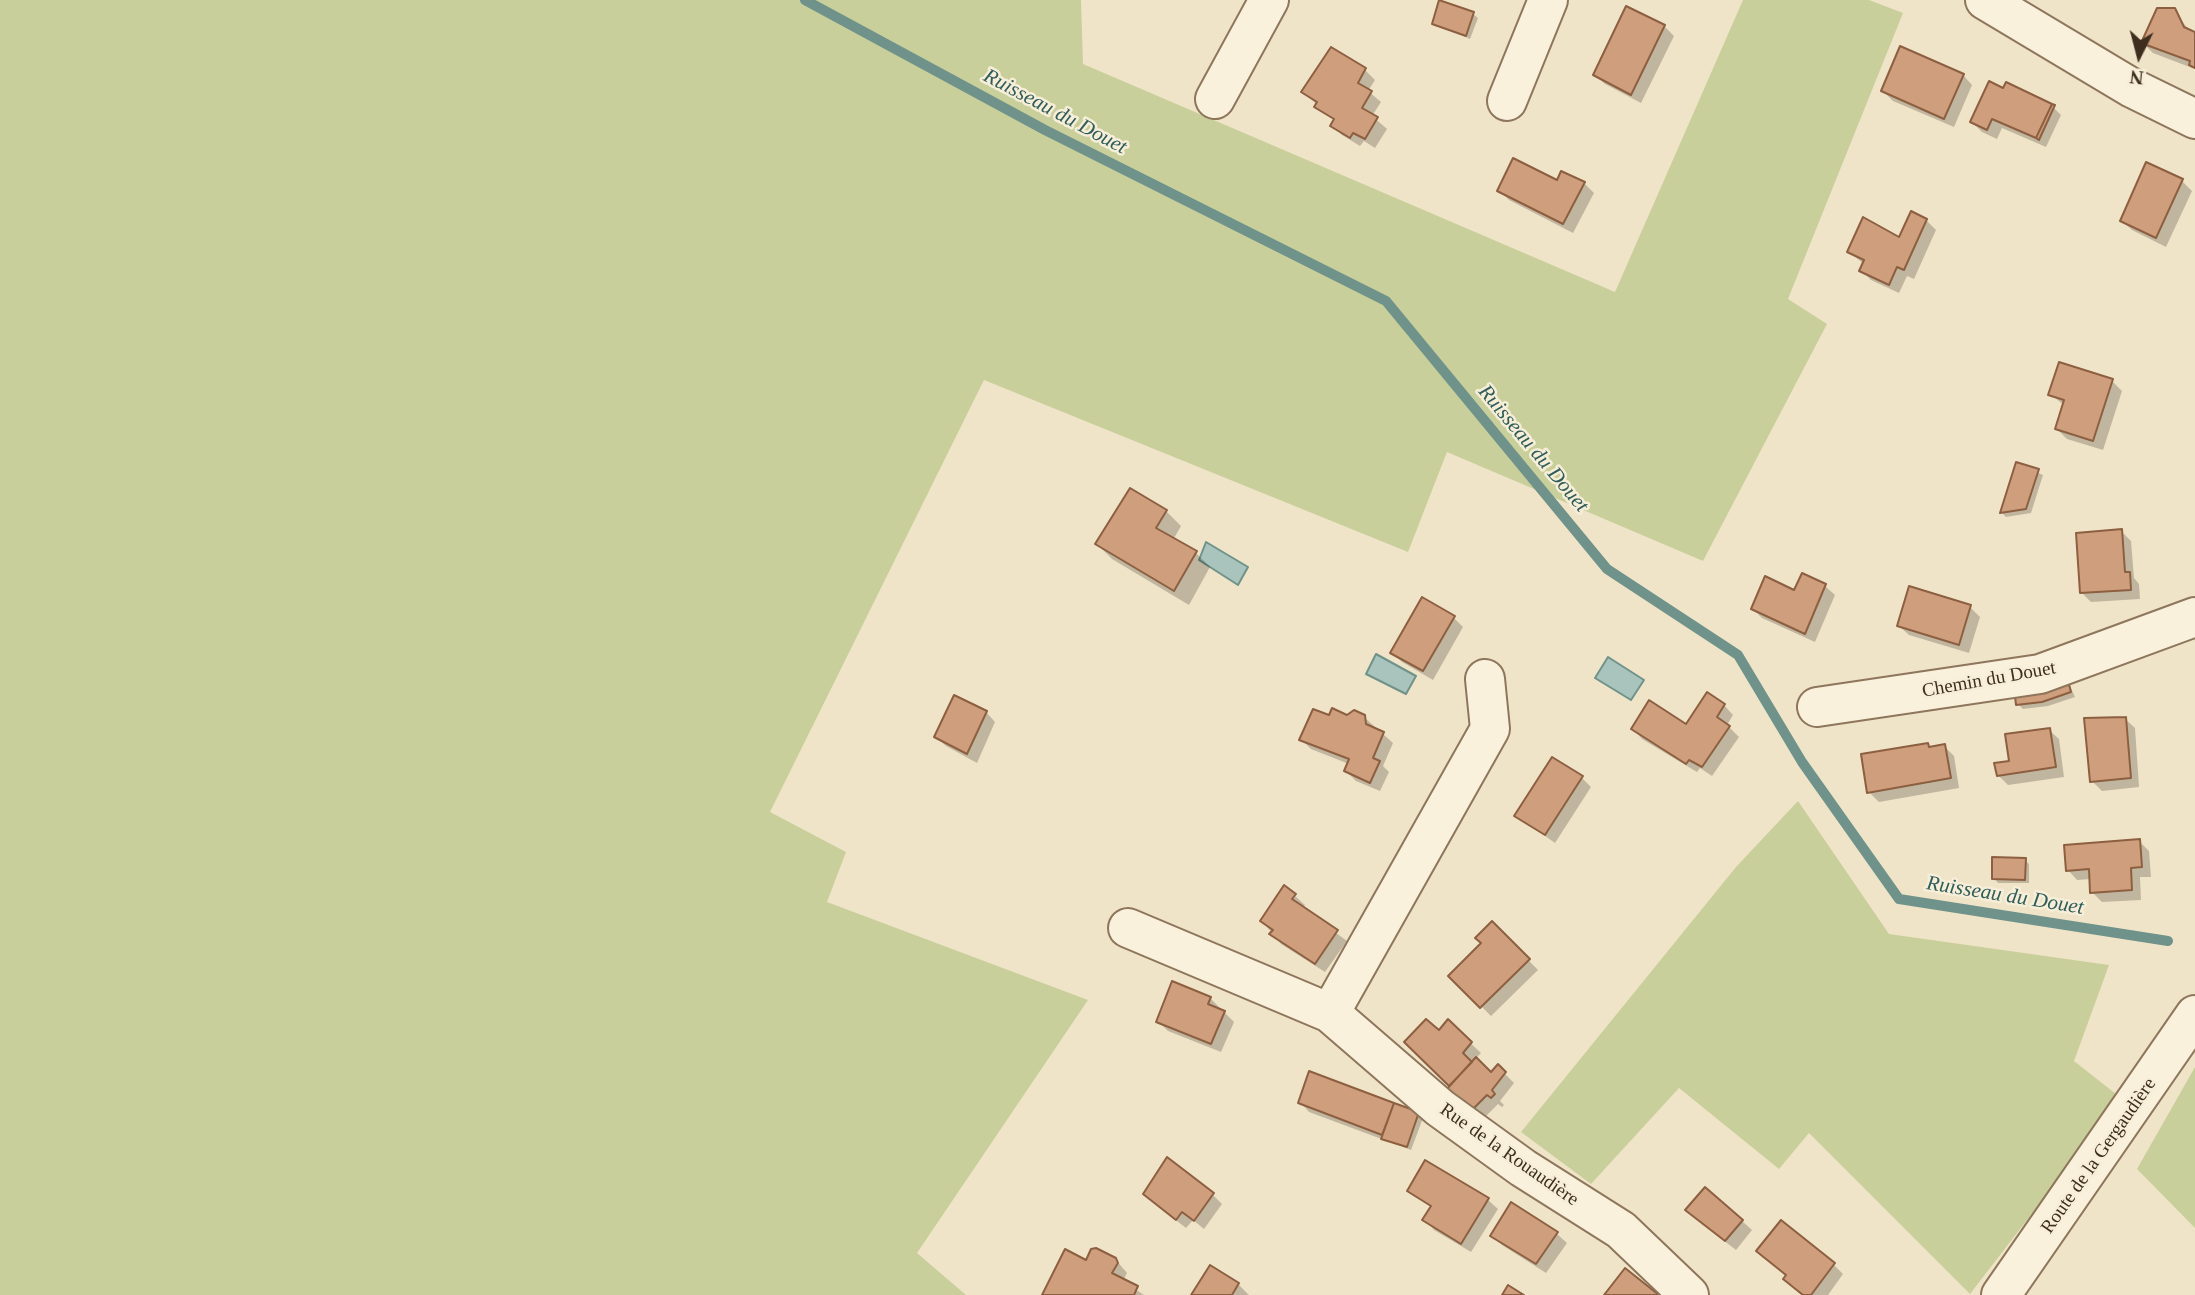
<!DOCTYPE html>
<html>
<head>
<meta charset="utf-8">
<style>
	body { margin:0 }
	#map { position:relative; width:2195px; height:1295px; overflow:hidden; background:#f0e4c8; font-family:Georgia,serif }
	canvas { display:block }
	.north { position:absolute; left:2104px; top:21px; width:70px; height:70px; -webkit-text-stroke:5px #f7eed8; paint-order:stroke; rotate:186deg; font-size:19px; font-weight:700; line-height:28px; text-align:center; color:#3d2e20 }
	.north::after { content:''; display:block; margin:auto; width:24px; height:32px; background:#3d2e20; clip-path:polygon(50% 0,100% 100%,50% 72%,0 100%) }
</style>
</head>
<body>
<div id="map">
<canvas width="2195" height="1295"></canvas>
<div class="north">N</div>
</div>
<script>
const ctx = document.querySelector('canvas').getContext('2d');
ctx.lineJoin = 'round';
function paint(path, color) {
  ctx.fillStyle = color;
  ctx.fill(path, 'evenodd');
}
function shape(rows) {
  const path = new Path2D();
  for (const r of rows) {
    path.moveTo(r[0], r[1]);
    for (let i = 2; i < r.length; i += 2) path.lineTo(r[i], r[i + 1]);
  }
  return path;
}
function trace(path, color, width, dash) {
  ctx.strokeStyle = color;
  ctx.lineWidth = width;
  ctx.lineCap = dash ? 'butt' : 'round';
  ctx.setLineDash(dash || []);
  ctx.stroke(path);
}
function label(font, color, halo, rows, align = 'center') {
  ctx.font = font + ' Georgia,serif';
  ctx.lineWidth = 5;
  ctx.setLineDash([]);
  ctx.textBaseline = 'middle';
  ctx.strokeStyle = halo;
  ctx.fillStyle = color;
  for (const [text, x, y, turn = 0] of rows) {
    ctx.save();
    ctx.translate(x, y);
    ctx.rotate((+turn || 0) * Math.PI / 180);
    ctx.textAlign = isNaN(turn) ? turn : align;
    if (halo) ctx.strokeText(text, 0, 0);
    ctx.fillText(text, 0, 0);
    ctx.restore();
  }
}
paint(shape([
	[0,0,1081,0,1083,64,1615,292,1743,0,1869,0,1903,13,1788,299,1827,324,1703,561,1447,452,1408,552,984,380,770,812,846,852,827,902,1088,1000,917,1253,966,1295,0,1295],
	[1798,801,1889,934,2109,965,2074,1061,2121,1098,1970,1294,1809,1133,1779,1169,1679,1088,1591,1184,1521,1132,1736,867],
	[2195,1067,2195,1228,2137,1169]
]), '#c9cf9b');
const water = shape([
	[1206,542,1248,567,1238,585,1199,560,1206,542],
	[1376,654,1416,676,1406,694,1366,674,1376,654],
	[1608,657,1644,680,1631,700,1595,678,1608,657]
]);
paint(water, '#a9c4bc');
trace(water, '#6f938a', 2);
paint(shape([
	[2174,10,2190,32,2195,34,2195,69,2153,53,2143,43],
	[1473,14,1478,18,1470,39,1434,23],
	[1664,26,1674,36,1641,103,1605,84,1595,75],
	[1331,49,1365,70,1375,80,1368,91,1381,102,1372,116,1387,129,1375,148,1364,141,1360,146,1342,135,1332,125,1335,121,1303,92],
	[1963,75,1972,85,1954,127,1893,101,1883,91],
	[2051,105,2061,115,2046,147,2002,128,1997,139,1982,132,1972,122],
	[2147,164,2182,181,2192,191,2166,247,2132,230,2122,221],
	[1557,182,1584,183,1594,193,1573,233,1509,200,1499,190],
	[1926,220,1936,230,1914,279,1907,276,1899,293,1871,280,1861,270,1864,264,1849,252,1900,239],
	[2112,381,2122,391,2103,450,2067,439,2057,429,2064,405,2050,394],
	[2017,464,2043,475,2031,513,2006,517,2002,513],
	[1166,511,1181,526,1173,540,1196,553,1210,567,1189,605,1112,559,1097,544],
	[2121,531,2131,541,2134,578,2139,584,2140,599,2091,602,2081,592],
	[1825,586,1835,595,1815,642,1762,618,1753,609,1795,592],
	[1911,588,1970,607,1980,617,1969,653,1909,635,1899,626],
	[1453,617,1463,627,1433,680,1402,662,1392,652],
	[2067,679,2075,697,2048,706,2023,709,2018,704],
	[1724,705,1733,715,1727,725,1739,737,1712,776,1700,768,1697,772,1642,739,1633,729,1686,726],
	[986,712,995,722,977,763,946,746,936,737],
	[1364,717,1393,743,1383,766,1389,772,1380,791,1356,781,1346,771,1349,764,1311,749,1301,739,1330,718],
	[2125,719,2135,728,2139,787,2102,791,2092,781],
	[2049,730,2059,739,2064,777,2008,785,1998,775],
	[1927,745,1931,748,1944,746,1954,756,1959,788,1879,802,1869,792],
	[1581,777,1591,787,1555,843,1517,816],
	[2139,841,2149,851,2151,877,2140,877,2141,900,2102,902,2092,892,2091,879,2077,880,2068,870],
	[2025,860,2029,864,2029,883,1998,883,1994,878],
	[1285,887,1305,905,1302,908,1347,941,1325,972,1281,944,1262,921],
	[1492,923,1538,970,1491,1016,1451,976,1483,943],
	[1173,983,1210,998,1234,1022,1221,1052,1168,1031,1158,1021],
	[1448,1022,1481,1053,1475,1059,1491,1074,1498,1067,1514,1083,1500,1101,1504,1105,1502,1107,1498,1104,1480,1122,1451,1086,1406,1042,1439,1033],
	[1310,1073,1418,1114,1423,1118,1411,1150,1309,1112,1300,1102],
	[1409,1191,1488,1200,1498,1209,1471,1252,1434,1230,1425,1220,1432,1208],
	[1212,1194,1222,1204,1204,1229,1193,1220,1186,1228,1155,1204],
	[1697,1220,1742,1221,1752,1230,1736,1250],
	[1557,1234,1567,1243,1546,1273,1502,1245,1492,1235],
	[1759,1251,1833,1264,1843,1274,1828,1295,1803,1295,1785,1279,1788,1276],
	[1115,1259,1127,1273,1123,1281,1144,1295,1044,1295,1087,1262],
	[1238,1284,1249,1295,1193,1295]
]), '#0003');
trace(shape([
	[805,0,1045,130,1386,301,1607,569,1738,655,1802,762,1899,899,2168,941]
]), '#6f938a', 10);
const building = shape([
	[1439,0,1474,12,1466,36,1432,24,1439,0],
	[1626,6,1665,25,1631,95,1593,75,1626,6],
	[2157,8,2175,8,2184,27,2195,32,2195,68,2189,65,2190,61,2141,43,2157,8],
	[1900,46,1964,74,1944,119,1881,91,1900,46],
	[1331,47,1366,68,1358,83,1372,91,1362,108,1378,117,1365,139,1353,133,1350,138,1330,126,1334,119,1314,107,1317,102,1301,92,1331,47],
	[1989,81,2003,88,2006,82,2052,104,2036,138,1992,119,1987,130,1970,122,1989,81],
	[2052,104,2055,105,2039,140,2036,138,2052,104],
	[1513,158,1557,180,1561,171,1585,182,1563,224,1497,191,1513,158],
	[2146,162,2183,179,2156,238,2120,221,2146,162],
	[1911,211,1927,219,1904,270,1897,267,1889,285,1859,271,1864,260,1847,252,1863,217,1899,237,1911,211],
	[2059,362,2113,379,2093,441,2055,429,2064,400,2048,395,2059,362],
	[2016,462,2039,469,2026,509,2000,513,2016,462],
	[1130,488,1167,510,1156,528,1197,551,1174,591,1095,544,1130,488],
	[2122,529,2125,572,2130,572,2131,590,2080,593,2076,533,2122,529],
	[1802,573,1826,584,1805,634,1751,609,1765,576,1794,590,1802,573],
	[1909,586,1971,605,1959,645,1897,626,1909,586],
	[1422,597,1455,616,1423,671,1390,653,1422,597],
	[2067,677,2071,692,2042,702,2016,705,2014,688,2067,677],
	[1707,692,1725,704,1717,717,1730,726,1702,767,1689,760,1686,764,1631,729,1649,700,1686,724,1707,692],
	[954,695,987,711,967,754,934,737,954,695],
	[1332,708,1347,715,1354,710,1365,715,1366,724,1384,732,1373,758,1380,761,1370,783,1344,771,1349,759,1299,740,1313,709,1329,715,1332,708],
	[2126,717,2131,778,2090,782,2084,718,2126,717],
	[2050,728,2056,767,1997,776,1994,763,2009,761,2005,734,2050,728],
	[1928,743,1929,747,1945,744,1951,778,1867,793,1861,754,1928,743],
	[1552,757,1583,776,1545,835,1514,816,1552,757],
	[2140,839,2142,867,2131,868,2132,890,2090,893,2089,869,2066,871,2064,845,2140,839],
	[1992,857,2026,858,2025,880,1992,879,1992,857],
	[1284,885,1296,894,1292,899,1338,930,1315,964,1269,934,1273,930,1260,921,1284,885],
	[1492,921,1530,959,1480,1008,1448,976,1481,943,1475,938,1492,921],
	[1172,981,1211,997,1208,1004,1225,1011,1211,1044,1156,1022,1172,981],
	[1426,1019,1439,1030,1448,1019,1472,1042,1463,1053,1472,1062,1449,1086,1404,1042,1426,1019],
	[1476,1057,1491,1072,1498,1064,1506,1072,1492,1090,1495,1094,1491,1098,1487,1095,1469,1113,1446,1090,1476,1057],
	[1309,1071,1394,1103,1382,1135,1298,1103,1309,1071],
	[1394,1103,1419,1112,1407,1147,1381,1139,1394,1103],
	[1167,1157,1214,1193,1194,1221,1182,1212,1176,1220,1143,1194,1167,1157],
	[1425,1160,1489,1198,1461,1244,1422,1220,1431,1206,1407,1191,1425,1160],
	[1705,1187,1743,1220,1725,1241,1685,1210,1705,1187],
	[1511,1202,1558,1232,1536,1264,1490,1236,1511,1202],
	[1781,1220,1835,1263,1811,1295,1803,1295,1783,1279,1786,1275,1756,1251,1781,1220],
	[1096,1248,1116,1258,1118,1263,1112,1273,1138,1286,1134,1295,1042,1295,1065,1249,1086,1260,1091,1249,1096,1248],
	[1210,1265,1239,1283,1232,1295,1191,1295,1210,1265],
	[1625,1268,1659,1295,1604,1295,1625,1268],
	[1508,1285,1524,1295,1502,1295,1508,1285]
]);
paint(building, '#cf9f7d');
trace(building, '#8d5f41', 2);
const minor = shape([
	[1985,0,2132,88,2195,119],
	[1215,99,1269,0],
	[1507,101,1548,0],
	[1817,707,2040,674,2195,617],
	[1128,928,1330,1013,1440,1108,1523,1168,1621,1230,1689,1295],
	[1330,1013,1490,729,1485,679],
	[2001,1295,2195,1015]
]);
trace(minor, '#8d765c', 42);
trace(minor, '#faf1dc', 38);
label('19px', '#3d2e20', '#f7eed8', [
	["Chemin du Douet",1989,680,-10],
	["Rue de la Rouaudière",1509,1155,35],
	["Route de la Gergaudière",2099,1156,-55]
]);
label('italic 21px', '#2f5d5a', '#f7eed8', [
	["Ruisseau du Douet",1055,112,28],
	["Ruisseau du Douet",1533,449,50],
	["Ruisseau du Douet",2005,896,9]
]);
</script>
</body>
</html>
